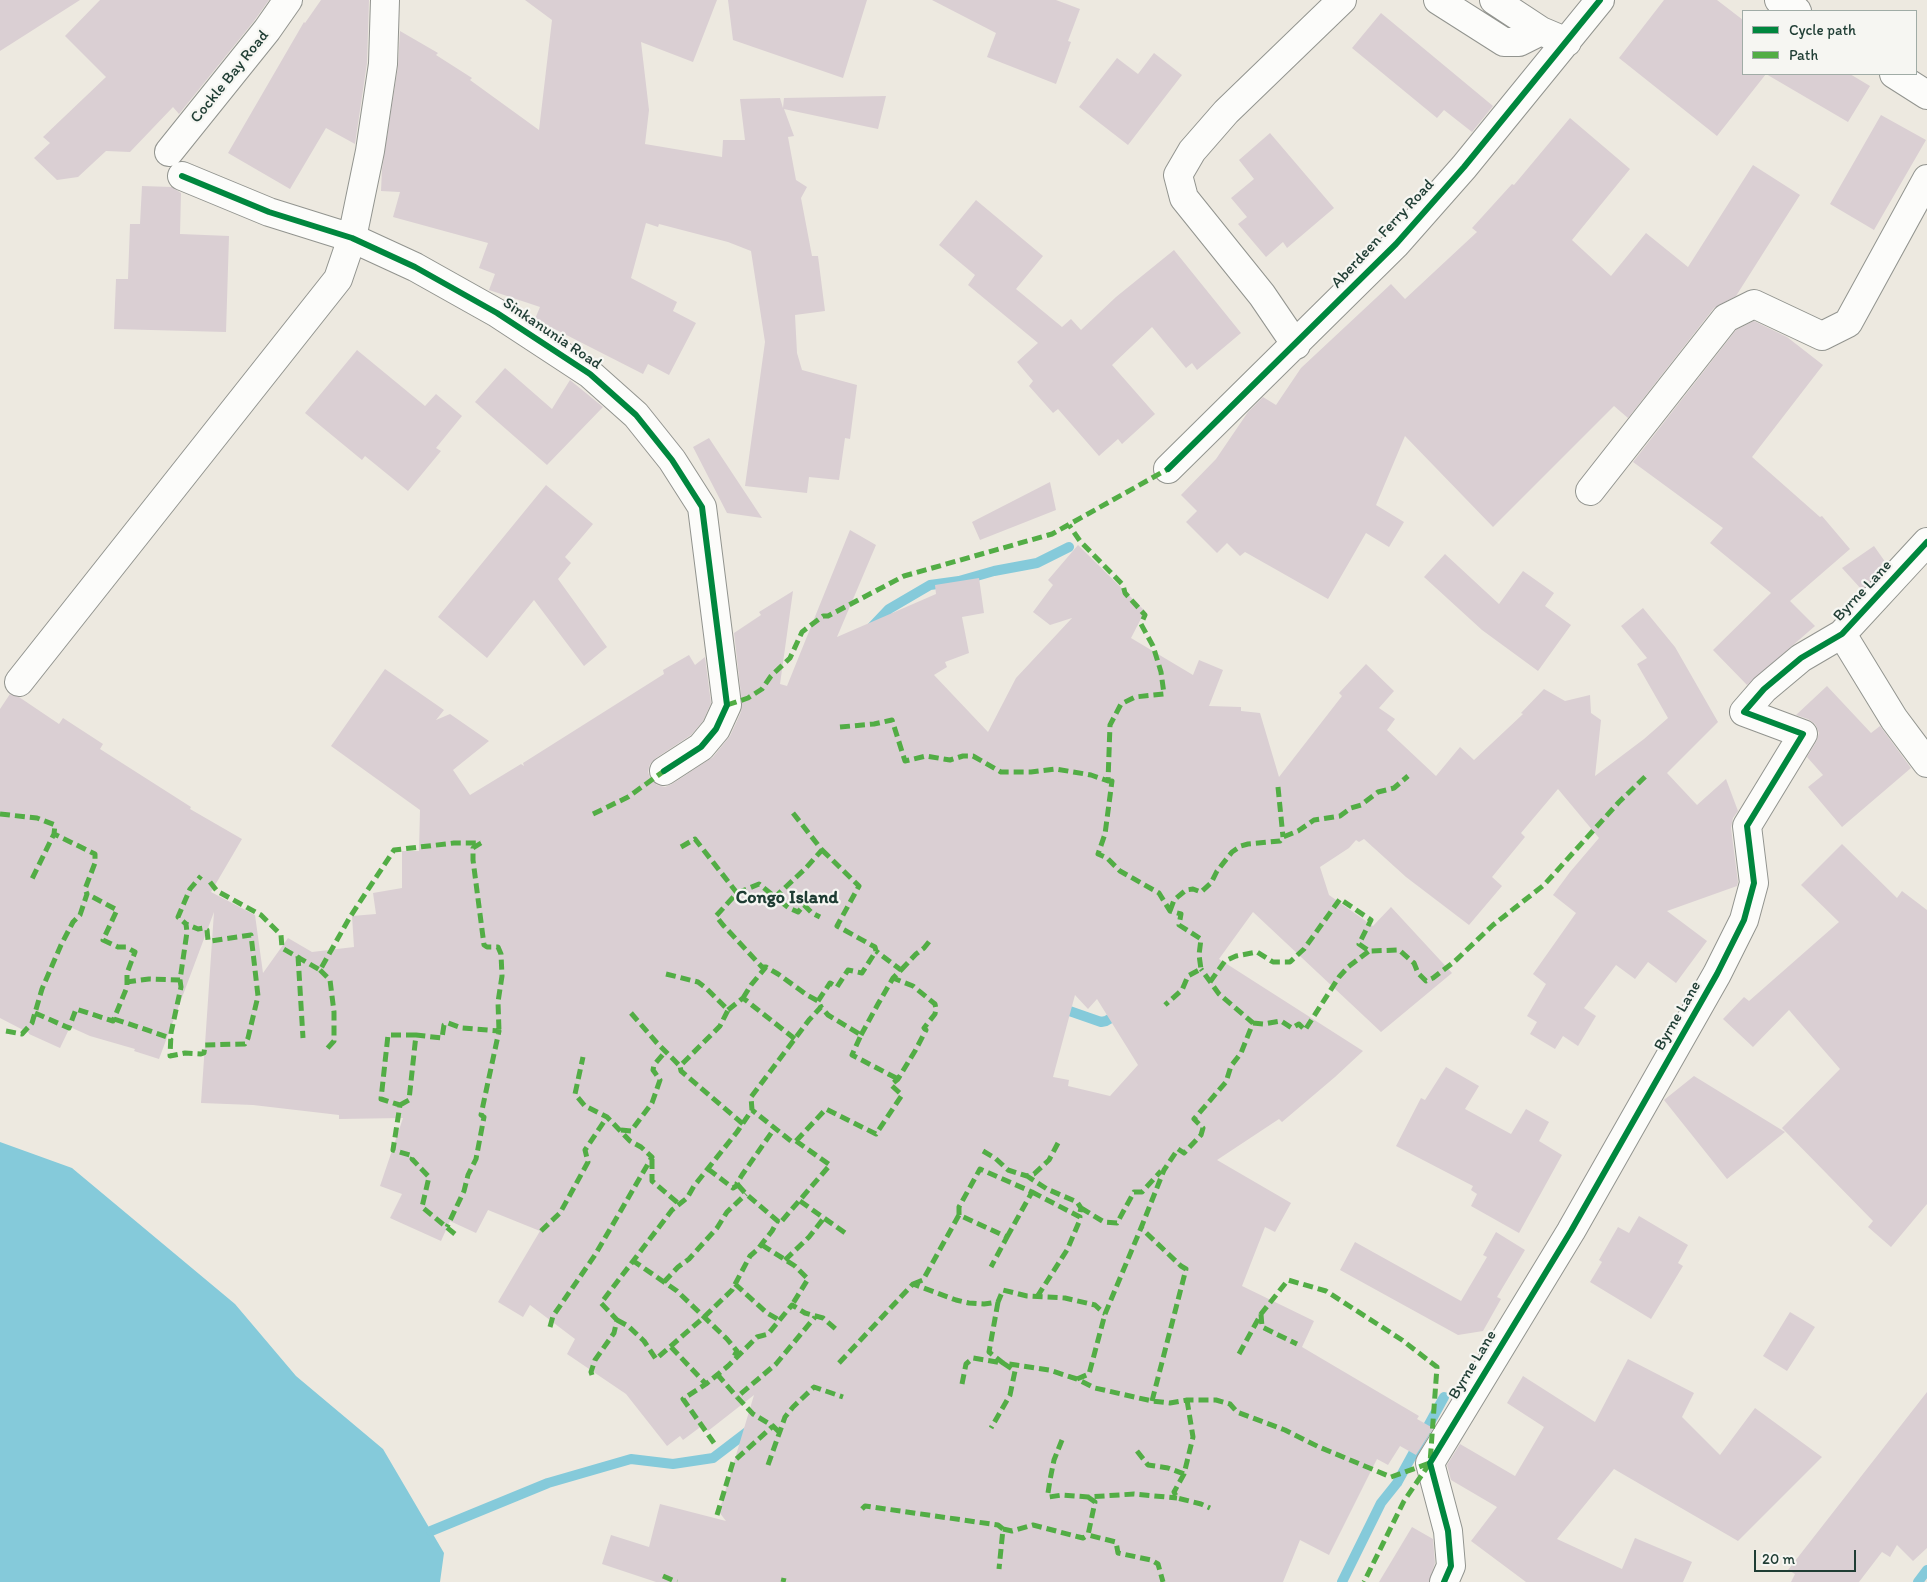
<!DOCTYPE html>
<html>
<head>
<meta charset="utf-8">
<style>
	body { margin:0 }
	#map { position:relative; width:1927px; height:1582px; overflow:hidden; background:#ede9e0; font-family:Itim,sans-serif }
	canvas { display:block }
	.legend { position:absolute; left:1742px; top:10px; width:175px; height:65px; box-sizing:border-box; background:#f6f6f2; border:1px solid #a0aca6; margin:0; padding:6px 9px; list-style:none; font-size:15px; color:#1f3d34 }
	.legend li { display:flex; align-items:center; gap:10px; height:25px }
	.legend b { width:25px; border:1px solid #a0aca6 }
	.scale { position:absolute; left:1754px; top:1550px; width:102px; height:22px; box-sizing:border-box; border:2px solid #1f3d34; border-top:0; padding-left:6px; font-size:15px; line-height:18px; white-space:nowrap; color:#1f3d34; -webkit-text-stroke:4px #f6f6f2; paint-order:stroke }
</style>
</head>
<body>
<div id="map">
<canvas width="1927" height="1582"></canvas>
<ul class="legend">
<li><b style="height:6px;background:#00873e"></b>Cycle path</li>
<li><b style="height:6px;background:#52ad45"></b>Path</li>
</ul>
<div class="scale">20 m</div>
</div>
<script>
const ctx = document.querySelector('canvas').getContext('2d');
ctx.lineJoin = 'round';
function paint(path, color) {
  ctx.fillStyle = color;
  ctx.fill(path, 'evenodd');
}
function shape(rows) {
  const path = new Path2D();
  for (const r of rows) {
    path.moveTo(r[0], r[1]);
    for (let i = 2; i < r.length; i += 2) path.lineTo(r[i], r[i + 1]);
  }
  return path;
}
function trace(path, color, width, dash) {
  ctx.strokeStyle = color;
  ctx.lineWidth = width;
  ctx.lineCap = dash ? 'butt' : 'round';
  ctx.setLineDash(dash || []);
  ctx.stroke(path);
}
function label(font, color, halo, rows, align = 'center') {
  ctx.font = font + ' Itim,sans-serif';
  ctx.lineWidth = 4.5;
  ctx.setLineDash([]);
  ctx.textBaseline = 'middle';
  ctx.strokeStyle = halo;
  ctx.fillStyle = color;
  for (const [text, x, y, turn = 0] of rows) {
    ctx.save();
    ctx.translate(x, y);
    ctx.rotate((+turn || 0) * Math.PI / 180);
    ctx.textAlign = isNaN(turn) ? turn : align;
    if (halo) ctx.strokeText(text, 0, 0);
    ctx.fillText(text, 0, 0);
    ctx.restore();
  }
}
paint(shape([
	[0,1142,72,1168,235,1304,296,1376,383,1449,444,1553,440,1582,0,1582]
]), '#85cada');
trace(shape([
	[871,628,889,609,930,585,959,581,994,571,1037,563,1069,547],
	[1058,1007,1101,1022,1106,1021,1121,1012],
	[431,1531,548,1483,631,1459,673,1464,713,1458,751,1429],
	[1342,1582,1381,1503,1397,1483,1444,1397],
	[1918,1582,1927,1570]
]), '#85cada', 10);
paint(shape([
	[0,0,80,0,0,51],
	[100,0,269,0,254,21,179,114,173,107,130,152,106,151,78,177,57,180,34,158,50,143,43,137,106,77,65,36],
	[321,0,369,0,367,63,355,144,326,128,290,189,228,153,304,22,305,23],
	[525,0,717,0,693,62,641,42,649,110,645,144,722,157,723,140,745,140,740,99,780,98,783,108,784,98,886,96,878,129,784,109,794,136,788,137,796,180,807,187,801,198,812,256,818,256,825,311,795,315,797,353,802,370,857,385,850,439,845,438,839,480,809,477,807,493,745,486,765,342,751,251,728,242,659,224,658,227,646,223,631,278,677,302,673,311,696,323,669,375,648,364,643,374,535,319,540,307,489,290,495,274,479,268,488,243,393,217,400,192,381,191,382,169,398,66,400,31,438,53,436,55,472,78,470,80,539,130,552,20],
	[728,0,867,0,843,78,733,40],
	[932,0,1056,0,1080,9,1068,41,1071,42,1056,84,987,57,996,33],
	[1664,0,1717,0,1743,20,1743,74,1850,74,1870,86,1848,122,1766,74,1717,136,1619,58],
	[1381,13,1493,106,1472,132,1444,110,1437,118,1352,48],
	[1154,53,1182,75,1128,145,1079,107,1117,58,1138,74],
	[1881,115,1926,140,1874,230,1830,204],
	[1570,118,1630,169,1572,240,1611,276,1646,233,1688,267,1753,165,1800,195,1736,296,1714,308,1628,418,1614,406,1493,527,1405,436,1376,505,1404,522,1389,547,1366,533,1328,599,1245,552,1240,556,1227,543,1217,553,1186,522,1197,511,1181,495,1216,459,1248,412,1263,397,1276,405,1301,368,1391,284,1405,299,1477,232,1472,228,1512,184,1514,185],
	[1270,133,1334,208,1287,248,1283,242,1266,257,1238,224,1247,217,1231,198,1254,179,1239,160],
	[142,186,172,187,181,193,180,234,229,236,226,332,114,329,116,279,128,279,130,224,140,224],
	[976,200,1043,256,1016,289,1062,327,1071,319,1081,330,1116,297,1174,250,1241,333,1197,370,1192,363,1186,368,1152,327,1112,365,1155,414,1122,444,1118,439,1099,456,1058,409,1053,413,1029,386,1033,381,1017,362,1038,343,968,285,975,275,939,245],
	[1754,321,1787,337,1823,365,1752,457,1820,517,1822,516,1850,549,1790,601,1815,626,1747,685,1713,650,1771,593,1710,543,1723,528,1633,462,1736,330],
	[357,350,425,406,436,394,462,416,436,448,441,451,408,491,365,456,362,460,305,413],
	[505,368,552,409,570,380,603,407,547,465,475,402],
	[709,438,762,518,727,513,693,447],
	[1050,482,1056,510,980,540,972,522],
	[546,485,593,524,565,557,571,563,558,579,607,647,584,666,534,600,487,658,438,617],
	[850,530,876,545,837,637,936,594,935,585,979,578,984,613,962,617,969,653,945,662,947,667,934,675,988,732,1016,678,1072,618,1050,625,1033,612,1053,585,1048,580,1078,545,1145,611,1131,638,1193,675,1199,660,1223,670,1209,706,1241,707,1241,711,1260,713,1279,777,1342,696,1339,693,1366,664,1394,691,1379,708,1395,719,1387,730,1436,776,1460,747,1474,760,1523,714,1521,713,1544,689,1565,701,1590,695,1591,713,1601,720,1595,776,1644,739,1668,718,1637,664,1647,658,1621,626,1643,608,1675,647,1718,722,1667,773,1697,805,1726,779,1738,811,1733,818,1731,828,1738,882,1737,886,1667,911,1707,941,1676,983,1648,962,1635,979,1616,965,1584,1008,1596,1016,1578,1046,1563,1036,1555,1049,1530,1034,1537,1022,1527,1016,1546,984,1533,974,1576,913,1553,895,1570,872,1599,838,1558,789,1521,833,1525,837,1492,877,1502,886,1469,925,1406,877,1364,839,1359,842,1356,840,1349,848,1320,867,1329,895,1373,926,1391,907,1452,973,1381,1032,1253,912,1219,959,1363,1051,1335,1077,1282,1122,1279,1119,1217,1160,1291,1203,1275,1232,1265,1227,1242,1286,1314,1321,1302,1347,1419,1416,1417,1419,1433,1428,1416,1455,1400,1446,1388,1465,1377,1459,1329,1555,1300,1540,1283,1582,656,1582,602,1564,611,1535,649,1547,660,1504,726,1521,719,1512,754,1395,708,1431,703,1425,683,1440,680,1436,667,1446,626,1394,567,1354,575,1339,530,1305,523,1317,498,1302,540,1231,488,1210,476,1233,450,1221,441,1241,390,1218,402,1194,380,1186,403,1118,339,1119,339,1115,253,1105,201,1103,214,912,159,1059,134,1051,135,1049,90,1036,70,1027,60,1048,29,1034,29,1033,0,1018,0,709,10,694,19,697,59,724,63,718,103,744,100,749,191,807,190,809,242,839,211,892,255,915,263,973,288,938,312,952,354,947,352,916,376,914,373,893,402,888,402,851,419,851,420,810,331,746,385,669,444,710,436,720,450,714,489,741,453,770,470,795,521,764,524,766,523,763,664,674,663,670,689,655,695,665,705,657,711,703,703,721,691,735,656,758,650,764,648,772,651,780,657,785,665,787,672,784,713,757,730,736,741,712,742,703,734,633,761,615,759,612,793,591,780,684,787,686],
	[1075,995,1088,1009,1097,999,1138,1065,1110,1096,1068,1086,1069,1080,1053,1077],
	[1874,546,1886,563,1862,590,1842,568],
	[1445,554,1499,604,1523,571,1554,593,1545,606,1571,625,1538,671,1482,630,1424,577],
	[1827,686,1871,733,1880,726,1911,768,1842,827,1808,787,1823,775,1807,757,1816,742,1819,733,1815,724,1808,719,1796,715],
	[1842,844,1897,898,1902,891,1927,910,1927,1204,1891,1247,1868,1227,1873,1221,1782,1128,1840,1069,1789,1010,1753,1047,1723,1019,1744,997,1749,1001,1839,922,1801,885],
	[1446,1067,1479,1086,1465,1109,1511,1134,1526,1109,1549,1122,1539,1141,1562,1155,1519,1233,1471,1206,1477,1194,1471,1190,1473,1186,1396,1146,1421,1098,1425,1100],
	[1694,1076,1785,1132,1727,1179,1664,1100],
	[1639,1216,1688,1245,1678,1263,1683,1266,1651,1319,1590,1282,1602,1262,1599,1260,1618,1227,1629,1233],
	[1496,1232,1525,1250,1497,1297,1501,1299,1483,1331,1458,1335,1340,1270,1355,1242,1461,1301,1487,1257,1483,1255],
	[1790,1312,1815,1327,1787,1371,1763,1356],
	[1628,1359,1694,1393,1682,1417,1720,1455,1755,1408,1822,1457,1738,1541,1614,1469,1557,1539,1622,1569,1635,1538,1692,1562,1683,1582,1526,1582,1471,1541,1497,1507,1451,1480,1447,1465,1460,1444,1515,1476,1544,1427,1507,1403,1523,1376,1595,1422],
	[1927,1392,1927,1548,1913,1561,1897,1545,1890,1557,1882,1552,1859,1582,1791,1582,1795,1574,1788,1570],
	[1412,1527,1433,1539,1435,1563,1429,1582,1379,1582]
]), '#dacfd3');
const minor = shape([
	[1438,0,1504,42,1519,42,1541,31,1567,42],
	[1494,0,1541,31],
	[169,152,267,30,288,0],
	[182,176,269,212,352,238,415,267,497,313,590,374,636,415,672,460,702,507,727,705,716,729,701,747,664,771],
	[1296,345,1262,295,1184,198,1178,175,1192,151,1226,112,1342,0],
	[1168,469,1396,244,1464,167,1600,0],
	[1590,491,1726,318,1754,304,1822,336,1848,323,1927,179],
	[1842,634,1894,719,1927,763],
	[19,682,338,279,352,238,370,151,383,64,385,0],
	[1444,1582,1451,1566,1448,1531,1430,1463,1571,1231,1717,974,1744,920,1754,883,1747,826,1803,734,1744,712,1764,689,1801,658,1842,634,1927,542]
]);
const tertiary = shape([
	[1779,0,1797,11],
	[1894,74,1927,95]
]);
trace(minor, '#92948f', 30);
trace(tertiary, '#92948f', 30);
trace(minor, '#fcfcfa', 28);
trace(tertiary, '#fcfcfa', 28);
trace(shape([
	[727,705,748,698,762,689,771,676,790,658,802,632,823,616,828,616,904,576,1052,534,1168,469],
	[840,727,874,724,892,720,905,761,926,756,950,760,963,756,973,756,1001,772,1031,772,1056,769,1091,775,1108,781,1110,725,1121,704,1135,697,1164,694,1161,672,1153,646,1141,624,1145,615,1125,593,1123,585,1080,541,1069,525],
	[1108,781,1112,781,1105,834,1098,854,1107,858,1120,871,1159,893,1170,911,1181,914,1179,925,1201,939,1199,955,1201,969,1188,976,1182,990,1165,1005],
	[1278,787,1283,837],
	[793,813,822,850,805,869,775,897,789,908,798,912,804,905,812,913,820,917],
	[0,814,37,818,55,825,54,834,31,881],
	[593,814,628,797,664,771],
	[481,843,473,848,473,860,484,945,487,947,498,947,501,954,502,976,498,1002,499,1031],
	[681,847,695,839,737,893,716,916,723,925,762,967,766,967,778,974,807,995,818,1001,821,1007],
	[210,882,217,891,261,915,281,935,282,948,320,970,350,917,394,850,454,843,481,843],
	[737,893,759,884,775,897],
	[1170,911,1174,900,1186,890,1193,889,1201,892,1211,883,1217,871,1232,852,1241,846,1248,844,1280,841,1283,837,1298,831,1314,820,1340,816,1351,808,1361,805,1378,792,1394,788,1408,776],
	[298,956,303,1038],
	[320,970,330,980,334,1012,334,1041,325,1051],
	[901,970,916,954,924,948,932,938],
	[666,974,698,982,706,988,728,1010,720,1026,680,1066,681,1071,743,1124],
	[180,980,181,987,171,1033,170,1056,185,1053,201,1054,204,1053,205,1045,245,1044,248,1038,258,996,251,935,211,941,208,940,207,930,204,928,198,929,186,924],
	[126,982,149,979,180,980,187,932,186,924,178,917,190,889,201,876],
	[1210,982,1225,961,1236,956,1257,952,1273,962,1290,962,1304,949,1340,899,1371,920,1359,944,1369,951,1399,950,1414,963,1418,973,1426,981,1433,978,1454,962,1493,925,1544,885,1619,802,1648,774],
	[743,998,751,985,766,967],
	[818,1001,830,983,837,987,848,970,862,973,876,951,875,947,837,926,859,886,822,850],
	[728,1010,743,998,795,1039],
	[35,1013,69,1028,76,1009,113,1021,127,987,127,973,135,952,126,947,118,947,103,940,117,910,87,894],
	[631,1013,657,1043,680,1066],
	[114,1019,153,1032,167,1037,172,1041],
	[1253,1023,1264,1024,1281,1021,1292,1028,1299,1024,1305,1030,1339,977,1348,967,1369,951],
	[6,1031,22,1034,32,1023,42,989,61,945,73,922,80,915,87,894,85,889,95,863,95,854,54,834],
	[416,1035,388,1035,381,1099,400,1105,393,1150,413,1156,412,1159,429,1177,422,1207,456,1235],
	[861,1035,878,1004,893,978,901,970,876,951],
	[400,1105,409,1100,416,1035,442,1038,444,1025,448,1023,462,1028,499,1031,485,1096,481,1115,484,1117,476,1159,468,1175,464,1191,447,1227],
	[621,1130,631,1131,652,1103,660,1080,653,1070,654,1065,665,1052],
	[796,1141,826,1109,876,1134,902,1095,891,1085,898,1079,915,1051,926,1030,924,1028,935,1014,936,1009,935,1004,913,986,893,978],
	[1058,1143,1049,1160,1034,1174,1027,1176,1047,1189,1077,1202,1081,1208,1080,1212],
	[983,1151,995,1158,1008,1170,1027,1176],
	[652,1159,652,1181,678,1203],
	[708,1169,733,1188,738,1185,737,1183,742,1175,774,1129],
	[738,1185,746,1194,780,1223,830,1165,796,1141,791,1141,752,1110],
	[1032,1192,1080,1217,1079,1222,1067,1250,1037,1297],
	[800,1201,848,1235],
	[1081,1208,1104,1222,1117,1223,1134,1192,1142,1192,1161,1171],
	[959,1215,959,1207,980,1169,1032,1192,1007,1237],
	[541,1231,560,1213,588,1162,585,1150,607,1117],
	[762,1245,795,1266,808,1279,792,1305],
	[632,1260,677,1291,727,1339,737,1351,733,1358],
	[785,1260,809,1237,824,1218],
	[664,1282,678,1267,689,1259,717,1228,727,1212,746,1194],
	[735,1284,767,1313,779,1320],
	[913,1284,923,1280,959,1215,1007,1237,991,1267],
	[998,1302,989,1352,1003,1363,1049,1370,1077,1379,1095,1388,1152,1401,1170,1403,1187,1400,1216,1400,1230,1404,1237,1412,1285,1430,1319,1447,1391,1477,1430,1463],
	[1261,1314,1262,1327,1297,1344],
	[617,1320,628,1326,644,1341,656,1359,703,1318,732,1290,750,1256,757,1250,772,1231,778,1220],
	[550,1327,553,1316,595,1255,652,1157,641,1147,630,1141,607,1117,585,1106,575,1094,583,1057],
	[671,1347,705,1383],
	[1239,1354,1261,1314,1288,1280,1326,1291,1402,1340,1437,1367,1430,1463,1404,1501,1364,1582],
	[839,1363,913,1284,956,1300,969,1303,984,1304,998,1302,1003,1290,1027,1296,1065,1298,1095,1305,1105,1314],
	[717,1374,737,1397],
	[592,1375,591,1372,595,1360,614,1333,617,1320,601,1303,672,1210,687,1198,694,1186,737,1132,752,1110,751,1097,809,1020,821,1007,828,1015,861,1035,852,1055,898,1079],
	[1077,1379,1089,1374,1105,1314,1141,1228],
	[962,1384,966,1364,973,1358,1003,1363,1015,1371,1010,1395,991,1428],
	[1187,1400,1193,1437,1184,1474,1174,1492,1177,1498,1201,1504,1210,1508],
	[1152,1401,1186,1269,1181,1266,1141,1228,1164,1170,1178,1149,1184,1153,1201,1135,1203,1128,1194,1119,1226,1082,1231,1066,1241,1053,1253,1023,1219,994,1201,969],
	[779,1432,773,1426,753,1414,737,1397,776,1364,815,1317],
	[1062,1440,1054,1460,1050,1480,1048,1493,1049,1497,1062,1495,1088,1497,1134,1494,1177,1498],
	[714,1443,683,1399,706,1384,728,1366,757,1337,768,1334,792,1305,805,1313,823,1318,838,1331],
	[1137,1451,1148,1465,1168,1468,1184,1474],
	[768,1465,785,1417,793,1407,814,1387,843,1397],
	[1088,1497,1095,1502,1088,1535,1116,1542,1118,1553,1151,1560,1158,1564,1163,1582],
	[862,1509,865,1506,998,1525,1003,1529,999,1569],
	[717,1515,733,1462,773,1426],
	[1003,1529,1012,1531,1033,1525,1079,1537,1083,1538,1088,1535],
	[663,1576,677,1582],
	[783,1582,784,1578]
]), '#52ad45', 5, [10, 5]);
trace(shape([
	[182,176,269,212,352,238,415,267,497,313,590,374,636,415,672,460,702,507,727,705,716,729,701,747,664,771],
	[1168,469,1396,244,1464,167,1600,0],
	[1444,1582,1451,1566,1448,1531,1430,1463,1571,1231,1717,974,1744,920,1754,883,1747,826,1803,734,1744,712,1764,689,1801,658,1842,634,1927,542]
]), '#00873e', 6);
label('16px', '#1f3d34', '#f6f6f2', [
	["Cockle Bay Road",230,77,-51],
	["Aberdeen Ferry Road",1383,234,-47],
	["Sinkanunia Road",552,334,34],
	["Byrne Lane",1863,591,-47],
	["Byrne Lane",1678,1016,-60],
	["Byrne Lane",1473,1365,-59]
]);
label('bold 18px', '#1f3d34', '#f6f6f2', [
	["Congo Island",787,898]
]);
</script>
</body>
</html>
